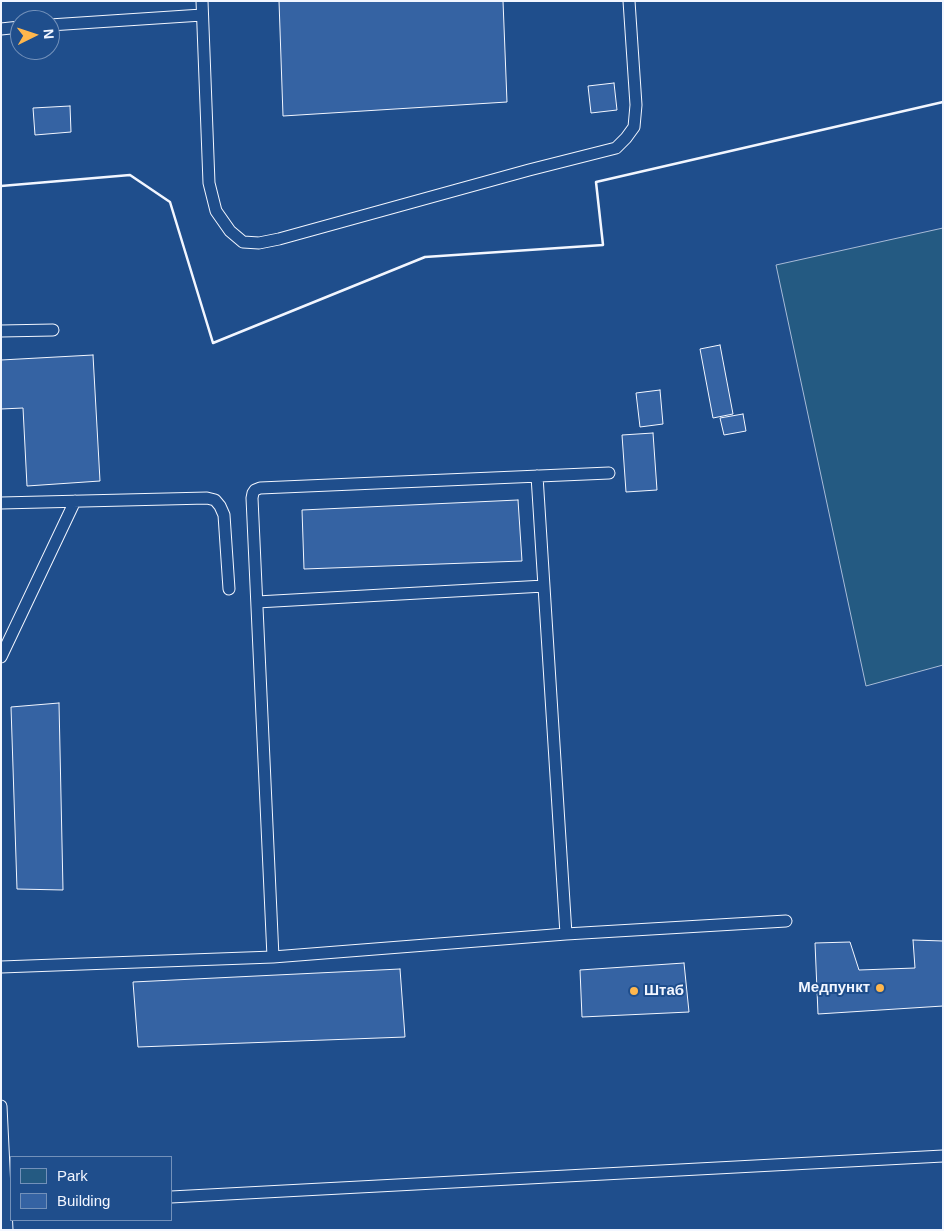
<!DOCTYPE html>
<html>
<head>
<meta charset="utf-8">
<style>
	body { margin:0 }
	#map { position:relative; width:944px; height:1231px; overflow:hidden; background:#1f4e8c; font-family:Arial,sans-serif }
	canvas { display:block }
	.frame { position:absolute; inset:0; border:2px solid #f2f6ff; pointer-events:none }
	.legend { position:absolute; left:10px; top:1156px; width:162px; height:65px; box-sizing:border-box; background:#1f4e8c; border:1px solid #7391ba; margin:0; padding:6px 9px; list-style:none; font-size:15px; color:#f2f6ff }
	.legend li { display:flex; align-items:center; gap:10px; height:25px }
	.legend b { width:25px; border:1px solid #7391ba }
	.north { position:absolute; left:10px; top:10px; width:50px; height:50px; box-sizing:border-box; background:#1f4e8c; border:1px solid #7391ba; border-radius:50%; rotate:86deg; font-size:14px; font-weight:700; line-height:20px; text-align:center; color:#f2f6ff }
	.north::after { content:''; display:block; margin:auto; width:18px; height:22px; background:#ffb74d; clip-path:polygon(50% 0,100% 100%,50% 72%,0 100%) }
</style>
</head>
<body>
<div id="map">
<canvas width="944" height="1231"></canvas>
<div class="frame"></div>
<ul class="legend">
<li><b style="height:14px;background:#245a82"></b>Park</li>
<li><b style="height:14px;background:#3563a3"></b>Building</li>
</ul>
<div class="north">N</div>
</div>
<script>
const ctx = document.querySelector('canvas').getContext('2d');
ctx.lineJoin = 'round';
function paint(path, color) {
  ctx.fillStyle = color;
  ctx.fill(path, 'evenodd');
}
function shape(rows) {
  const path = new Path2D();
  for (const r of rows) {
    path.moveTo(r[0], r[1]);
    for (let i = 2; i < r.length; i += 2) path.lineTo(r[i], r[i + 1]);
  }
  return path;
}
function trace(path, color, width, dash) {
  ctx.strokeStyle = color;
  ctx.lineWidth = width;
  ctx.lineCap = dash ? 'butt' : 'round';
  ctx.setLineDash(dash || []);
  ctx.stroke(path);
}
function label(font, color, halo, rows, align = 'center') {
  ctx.font = font + ' Arial,sans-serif';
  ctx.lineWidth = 4;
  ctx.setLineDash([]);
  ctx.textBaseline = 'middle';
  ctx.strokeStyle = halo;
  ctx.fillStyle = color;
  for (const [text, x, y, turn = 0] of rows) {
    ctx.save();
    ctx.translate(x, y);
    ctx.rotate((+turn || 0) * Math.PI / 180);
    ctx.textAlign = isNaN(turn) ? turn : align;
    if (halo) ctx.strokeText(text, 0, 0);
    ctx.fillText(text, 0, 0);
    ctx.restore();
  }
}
const green = shape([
	[943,228,943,665,866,686,776,265,943,228]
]);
paint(green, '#245a82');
trace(green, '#a8bbd7', 1);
const building = shape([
	[279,1,503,1,507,102,283,116,279,1],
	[614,83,617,110,591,113,588,86,614,83],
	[70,106,71,132,35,135,33,108,70,106],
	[720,345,733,414,713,418,700,349,720,345],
	[93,355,100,481,27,486,23,408,1,409,1,360,93,355],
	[660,390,663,424,640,427,636,393,660,390],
	[743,414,746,431,724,435,720,418,743,414],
	[653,433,657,490,626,492,622,435,653,433],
	[518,500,522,561,304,569,302,510,518,500],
	[59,703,63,890,17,889,11,707,59,703],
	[913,940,943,941,943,1006,818,1014,815,943,850,942,859,970,915,968,913,940],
	[684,963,689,1012,582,1017,580,970,684,963],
	[400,969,405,1037,138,1047,133,982,400,969]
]);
paint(building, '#3563a3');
trace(building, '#f2f6ff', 1);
const lane = shape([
	[202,1,209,183,216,211,230,231,243,242,259,243,279,239,529,170,616,148,626,138,634,127,636,105,629,1],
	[50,25,202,15],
	[1,29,20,27],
	[1,331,53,330],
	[537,476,566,934],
	[1,503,207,498,215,500,220,506,224,515,229,589],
	[257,602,544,586],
	[1,657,75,501],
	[273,957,252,498,253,493,255,490,260,488,609,473],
	[1,967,273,957,566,934,786,921],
	[1,1106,7,1230],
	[171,1197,943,1156]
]);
trace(lane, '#f2f6ff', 13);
trace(lane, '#1f4e8c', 11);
trace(shape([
	[1,186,130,175,170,202,213,343,425,257,603,245,596,182,943,102]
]), '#f2f6ff', 2.5);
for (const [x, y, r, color] of [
	[880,988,5,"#ffb74d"],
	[634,991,5,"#ffb74d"]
]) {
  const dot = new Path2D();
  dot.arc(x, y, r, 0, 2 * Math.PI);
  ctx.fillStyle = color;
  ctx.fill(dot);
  trace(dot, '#1f4e8c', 2);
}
label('bold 15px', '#f2f6ff', '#1f4e8c', [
	["Медпункт",870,988],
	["Штаб",644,991,"left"]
], 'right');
</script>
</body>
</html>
